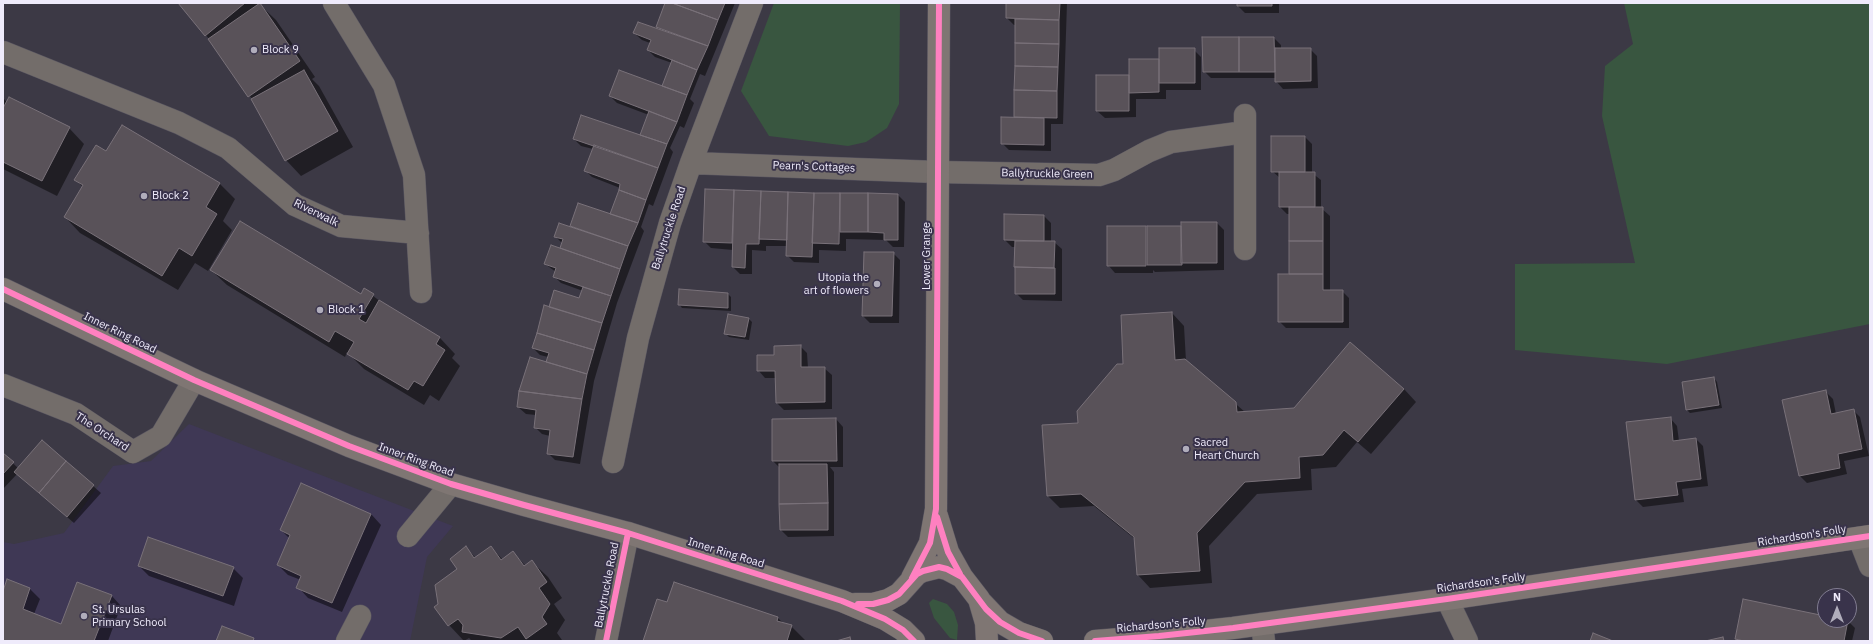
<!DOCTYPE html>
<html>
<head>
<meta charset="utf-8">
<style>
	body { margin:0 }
	#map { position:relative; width:1873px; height:644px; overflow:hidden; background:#3c3945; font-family:"IBM Plex Sans",sans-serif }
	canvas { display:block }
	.frame { position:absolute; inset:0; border:4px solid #efebfb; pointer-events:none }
	.north { position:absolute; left:1817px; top:588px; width:40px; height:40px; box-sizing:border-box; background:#39334b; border:1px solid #827d91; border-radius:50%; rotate:0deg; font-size:11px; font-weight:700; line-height:16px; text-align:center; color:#efebfb }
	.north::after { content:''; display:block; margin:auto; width:14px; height:18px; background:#b0adbb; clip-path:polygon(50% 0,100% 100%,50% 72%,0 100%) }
</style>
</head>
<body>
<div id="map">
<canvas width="1873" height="644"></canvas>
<div class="frame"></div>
<div class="north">N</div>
</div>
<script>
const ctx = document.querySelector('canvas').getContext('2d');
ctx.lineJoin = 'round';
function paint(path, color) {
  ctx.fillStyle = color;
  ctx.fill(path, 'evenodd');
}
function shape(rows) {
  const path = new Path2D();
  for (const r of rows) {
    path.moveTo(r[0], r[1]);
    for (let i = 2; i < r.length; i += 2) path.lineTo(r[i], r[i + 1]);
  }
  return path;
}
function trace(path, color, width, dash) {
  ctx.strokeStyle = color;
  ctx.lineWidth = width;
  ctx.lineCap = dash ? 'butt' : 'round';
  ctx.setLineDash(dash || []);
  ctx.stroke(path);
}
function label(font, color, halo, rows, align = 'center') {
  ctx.font = font + ' "IBM Plex Sans",sans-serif';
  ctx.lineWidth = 4;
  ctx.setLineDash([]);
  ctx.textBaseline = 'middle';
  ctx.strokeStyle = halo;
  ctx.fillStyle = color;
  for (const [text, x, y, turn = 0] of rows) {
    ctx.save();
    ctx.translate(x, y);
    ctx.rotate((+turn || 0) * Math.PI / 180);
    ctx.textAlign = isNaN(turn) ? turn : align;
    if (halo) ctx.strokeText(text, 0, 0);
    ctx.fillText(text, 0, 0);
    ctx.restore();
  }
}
paint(shape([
	[189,424,453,526,427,557,410,641,3,641,3,542,14,544,64,533,113,466,151,461]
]), '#3f3855');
paint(shape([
	[774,3,900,3,899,104,887,128,866,142,848,146,769,136,741,91],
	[1624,3,1870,3,1870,324,1667,364,1515,350,1515,264,1635,263,1602,116,1605,66,1633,44],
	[933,599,947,604,954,612,958,625,957,640,950,638,934,618,929,603]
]), '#395640');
paint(shape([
	[179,3,258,3,276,20,315,77,312,79,319,86,353,147,301,176,286,160,252,99,210,40],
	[666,3,735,3,705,76,700,74,690,99,694,103,684,128,680,126,670,148,673,152,653,206,649,204,641,227,644,231,617,303,594,381,580,464,555,460,548,453,550,436,542,434,535,427,536,415,526,414,518,407,547,363,548,357,540,355,533,348,550,308,580,299,583,291,561,283,554,276,556,272,545,264,560,249,562,243,556,237,570,227,579,204,611,215,620,188,592,177,585,170,593,149,581,146,574,139,641,136,649,115,617,103,610,96,663,87,672,63,655,57,648,50,650,43,642,40,634,33,638,23,657,28],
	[1007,3,1067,3,1063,124,1051,124,1051,151,1009,150,1002,143,1015,118,1016,25,1014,25,1007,18],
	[1238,3,1279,3,1279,13,1245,13,1238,6],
	[1203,38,1274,38,1281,45,1281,49,1310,49,1317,56,1318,88,1283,89,1276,81,1276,78,1211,78,1204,71],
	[1194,50,1201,57,1201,90,1166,90,1166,99,1136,99,1136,117,1105,118,1097,111,1130,76,1160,60],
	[3,98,7,102,69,128,84,144,57,196,3,169],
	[122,126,220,184,235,199,223,221,232,230,208,271,195,263,178,290,80,233,65,217,83,187,76,180,106,152],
	[1272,137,1305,137,1312,144,1312,173,1321,180,1321,208,1330,216,1330,291,1342,291,1349,298,1349,328,1286,328,1279,321,1290,275,1290,214,1287,214,1280,207,1280,178,1272,171],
	[706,190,898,195,905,202,904,247,893,247,886,240,846,239,846,251,819,250,819,263,794,262,787,255,788,246,766,246,766,251,752,250,752,274,740,274,733,267,733,250,711,248,704,241],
	[1044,216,1051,223,1051,242,1054,242,1062,249,1062,301,1023,300,1016,293,1016,247,1012,247,1005,240],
	[1217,223,1224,230,1224,270,1155,272,1153,270,1153,273,1115,273,1108,265,1108,227,1182,227],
	[893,253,900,260,899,323,870,323,863,316],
	[211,270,361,295,364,289,381,302,440,338,455,354,452,358,460,366,439,401,430,395,424,405,364,369,347,352,345,357,227,285],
	[680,290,728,294,731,297,731,311,682,308,679,304],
	[1172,313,1184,326,1186,361,1245,412,1295,409,1404,389,1416,402,1371,454,1357,442,1336,467,1311,469,1312,490,1257,494,1209,546,1212,583,1150,588,1138,575,1135,539,1094,506,1060,508,1048,496,1079,424,1124,365],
	[749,319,752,322,749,340,729,337,725,333],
	[800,346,807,353,808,368,824,368,832,375,832,409,784,410,777,403,776,378,765,378,758,370,775,356],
	[1714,378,1717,382,1722,408,1690,413,1687,410],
	[1826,392,1833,399,1836,414,1853,410,1860,417,1869,456,1844,461,1847,474,1807,483,1800,476],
	[1670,418,1677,426,1679,441,1696,439,1703,446,1708,486,1682,489,1684,502,1643,507,1636,500,1627,423],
	[836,419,843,427,843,467,830,467,834,472,834,536,788,537,781,530,780,468,773,461],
	[42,441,101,493,74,523,17,474,3,489,3,454,18,468],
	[371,514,381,525,342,612,308,598,298,587,301,580,288,575,278,565,289,538,281,530],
	[491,547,503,560,513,553,526,566,532,562,548,577,562,598,554,604,565,620,557,633,562,640,472,641,469,638,464,641,449,625,440,604,459,569,466,548,476,558],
	[139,566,233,568,243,578,234,606,149,576],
	[8,581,30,589,40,599,34,614,62,625,111,595,121,606,108,641,3,641,3,593],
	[675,583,778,618,784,624,791,626,806,641,644,641,668,604],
	[1825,617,1825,620,1848,621,1855,628,1852,641,1738,641,1736,639]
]), '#0007');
const building = shape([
	[178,3,245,3,205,36,178,3],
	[260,3,300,61,248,97,208,39,260,3],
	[665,3,672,3,718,20,708,46,656,27,665,3],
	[672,3,725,3,718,20,672,3],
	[1006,3,1060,3,1059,20,1006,18,1006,3],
	[1237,3,1272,3,1272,6,1237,6,1237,3],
	[1015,19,1059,20,1059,44,1015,43,1015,19],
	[638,22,708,46,697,70,647,50,651,40,633,33,638,22],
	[1202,37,1239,37,1239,72,1203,72,1202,37],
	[1239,37,1274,37,1275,72,1239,72,1239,37],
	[1015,43,1059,44,1058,67,1015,66,1015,43],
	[1159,48,1195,48,1195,83,1159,83,1159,48],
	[1275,48,1311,48,1311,81,1275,82,1275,48],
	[1129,59,1159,59,1159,92,1129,93,1129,59],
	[672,60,697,70,687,95,662,86,672,60],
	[1015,66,1058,67,1057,91,1014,90,1015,66],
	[304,70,338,131,285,161,251,99,304,70],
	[619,70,687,95,677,122,609,96,619,70],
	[1096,75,1129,75,1129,111,1096,111,1096,75],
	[1014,90,1057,91,1057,118,1014,117,1014,90],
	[9,97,70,127,42,181,3,162,3,108,9,97],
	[649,111,677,122,667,144,640,135,649,111],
	[581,115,667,144,658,168,573,139,581,115],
	[1001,117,1044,118,1044,145,1001,144,1001,117],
	[122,125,220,183,206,207,217,214,192,256,179,248,162,276,64,217,83,185,74,180,96,145,106,151,122,125],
	[1271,136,1305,136,1305,172,1271,172,1271,136],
	[594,145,658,168,646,200,619,190,620,184,584,171,594,145],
	[1279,172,1315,172,1315,207,1279,207,1279,172],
	[705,189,734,190,732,243,703,242,705,189],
	[619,190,646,200,638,223,610,214,619,190],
	[734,190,761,191,759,244,746,244,745,268,732,267,734,190],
	[761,191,788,192,787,240,759,239,761,191],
	[788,192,814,193,812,257,786,256,788,192],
	[814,193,840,193,839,244,812,243,814,193],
	[840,193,868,193,868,232,840,232,840,193],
	[868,193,898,194,898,240,884,240,884,233,868,232,868,193],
	[578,203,638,223,628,246,570,226,578,203],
	[1289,207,1323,207,1323,241,1289,241,1289,207],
	[1004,214,1044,215,1044,241,1004,240,1004,214],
	[240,221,361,294,364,288,374,294,359,319,366,323,379,300,440,337,436,344,445,350,423,386,414,381,408,390,347,354,354,342,335,331,329,342,210,270,240,221],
	[1181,222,1217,222,1217,263,1181,263,1181,222],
	[559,223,628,246,620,269,560,248,563,239,554,237,559,223],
	[1107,226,1146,226,1146,266,1107,266,1107,226],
	[1147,226,1181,226,1182,265,1147,265,1147,226],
	[1015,241,1055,241,1054,268,1014,267,1015,241],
	[1289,241,1323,241,1323,274,1289,274,1289,241],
	[551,245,620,269,611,296,553,277,556,268,544,264,551,245],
	[864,252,894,252,892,316,862,316,864,252],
	[1015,267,1055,268,1055,294,1015,294,1015,267],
	[1278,274,1323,274,1323,290,1343,290,1343,322,1278,322,1278,274],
	[583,287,611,296,602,323,549,307,554,290,579,298,583,287],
	[679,289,728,293,728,308,678,305,679,289],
	[544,305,602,323,594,350,537,333,544,305],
	[1172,312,1175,360,1185,359,1236,402,1237,412,1294,408,1350,342,1404,389,1358,442,1344,430,1323,455,1299,457,1300,478,1245,482,1197,533,1200,571,1137,575,1134,537,1081,494,1047,496,1042,425,1078,423,1077,411,1117,364,1123,364,1121,315,1172,312],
	[728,314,749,318,745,337,724,334,728,314],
	[537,333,594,350,587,374,546,362,549,353,532,348,537,333],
	[801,345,801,367,825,367,825,402,776,403,775,371,757,371,757,355,774,355,774,346,801,345],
	[530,357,587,374,582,399,519,391,530,357],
	[1714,377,1719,405,1686,410,1682,382,1714,377],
	[1826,390,1831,414,1854,409,1862,449,1838,454,1840,468,1799,476,1782,400,1826,390],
	[519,391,582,399,573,457,547,454,550,430,534,428,536,410,517,407,519,391],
	[1671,417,1673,441,1696,438,1701,479,1676,482,1678,495,1635,500,1626,422,1671,417],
	[836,418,837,461,772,461,772,419,836,418],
	[42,440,66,461,39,493,14,472,42,440],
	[3,453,14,462,3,474,3,453],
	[66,461,94,485,67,517,39,493,66,461],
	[779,464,827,464,828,503,779,504,779,464],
	[301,483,371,514,332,603,296,588,301,576,277,565,290,535,280,530,301,483],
	[828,503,828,530,780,530,779,504,828,503],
	[148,537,234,567,223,596,138,566,148,537],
	[466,546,474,558,491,546,501,560,513,551,524,566,532,560,547,582,539,588,550,604,542,617,547,624,526,639,518,627,501,638,462,632,463,625,458,619,448,626,434,607,438,604,435,585,457,569,450,559,466,546],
	[7,579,30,588,23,609,61,624,77,582,112,595,94,641,3,641,3,591,7,579],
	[674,582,778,617,777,621,792,625,787,641,643,641,657,599,667,602,674,582],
	[1743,599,1825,616,1825,620,1848,620,1844,641,1744,641,1735,639,1743,599],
	[222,626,254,638,253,641,216,641,222,626],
	[1593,633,1613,641,1590,641,1593,633],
	[850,637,851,641,836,641,850,637],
	[1723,637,1724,641,1705,641,1723,637]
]);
paint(building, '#595259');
trace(building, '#797179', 1);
const minor = shape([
	[334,3,384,85,414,175,421,292],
	[3,52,179,123,228,148,295,205,341,226,418,233],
	[691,163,937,172,1099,175,1114,170,1149,151,1171,142,1245,132,1245,115],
	[1245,249,1245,132],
	[3,385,76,414,133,452,161,436,194,380],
	[613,462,638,338,670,223,691,163,752,3],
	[408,536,451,484],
	[1859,538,1870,566],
	[1447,599,1467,641],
	[1262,624,1264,641],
	[347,641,360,616],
	[606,641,628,533]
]);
const major = shape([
	[3,289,194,380,349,446,451,484,524,505,628,533,842,601,885,619,903,630,914,641],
	[937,516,948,552,962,577],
	[912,578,930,543,936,509,939,3],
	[981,602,1000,622,1019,633,1042,641],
	[855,604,873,604,888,600,899,594,917,574,923,571,939,567,947,569,962,577,979,599,986,623,987,641],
	[1095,641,1159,636,1233,628,1447,599,1870,536]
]);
trace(minor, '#595661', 23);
trace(major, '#595661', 23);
trace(minor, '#736d6a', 22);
trace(major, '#7f7673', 22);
trace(shape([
	[3,289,194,380,349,446,451,484,524,505,628,533,842,601,885,619,903,630,914,641],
	[937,517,948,552,960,574],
	[912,578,930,543,936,509,939,3],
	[858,604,873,604,888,600,899,594,917,574,923,571,939,567,947,569,962,577,986,609,1000,622,1019,633,1042,641],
	[606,641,628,533],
	[1095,641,1159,636,1233,628,1447,599,1870,536]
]), '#ff80c0', 6);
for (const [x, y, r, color] of [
	[254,50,4,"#b0adbb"],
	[144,196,4,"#b0adbb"],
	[877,284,4,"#b0adbb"],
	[320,310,4,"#b0adbb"],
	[1186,449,4,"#b0adbb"],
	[84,616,4,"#b0adbb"]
]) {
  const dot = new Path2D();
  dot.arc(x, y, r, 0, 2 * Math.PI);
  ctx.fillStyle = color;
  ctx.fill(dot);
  trace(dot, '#39334b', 1.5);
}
label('11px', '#efebfb', '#39334b', [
	["Block 9",262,50],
	["Block 2",152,196],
	["Utopia the",869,278,"right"],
	["art of flowers",869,291,"right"],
	["Block 1",328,310],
	["Sacred",1194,443],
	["Heart Church",1194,456],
	["St. Ursulas",92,610],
	["Primary School",92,623]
], 'left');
label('11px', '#efebfb', '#39334b', [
	["Pearn's Cottages",814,167,2],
	["Ballytruckle Green",1047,174,1],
	["Riverwalk",316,213,26],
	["Ballytruckle Road",669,228,-72],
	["Lower Grange",927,256,-90],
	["Inner Ring Road",120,333,26],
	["The Orchard",102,432,33],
	["Inner Ring Road",416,460,20],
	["Richardson's Folly",1802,536,-9],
	["Inner Ring Road",726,553,17],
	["Richardson's Folly",1481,583,-8],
	["Ballytruckle Road",607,585,-79],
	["Richardson's Folly",1161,625,-5]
]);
</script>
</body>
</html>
